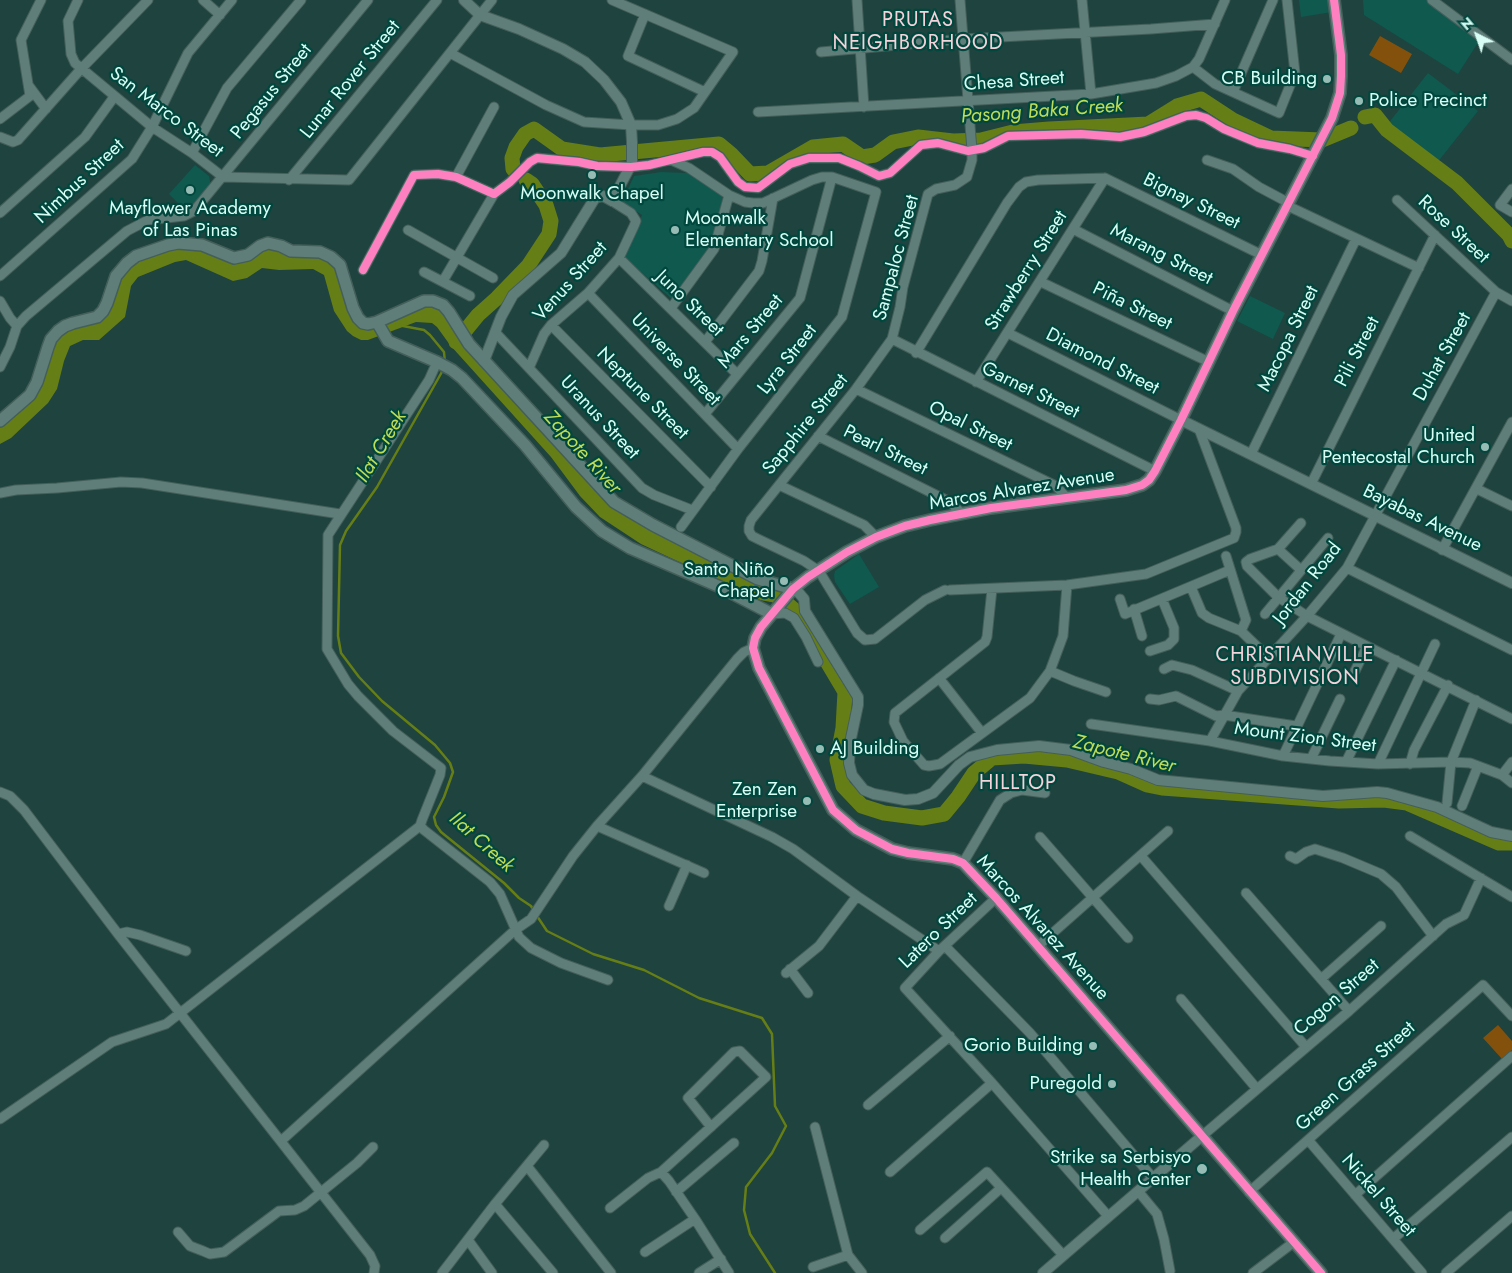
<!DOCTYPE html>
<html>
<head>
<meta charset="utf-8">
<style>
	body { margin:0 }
	#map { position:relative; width:1512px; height:1273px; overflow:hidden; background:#1f433e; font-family:Jost,sans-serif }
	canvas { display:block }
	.north { position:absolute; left:1452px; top:10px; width:50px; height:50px; -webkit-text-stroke:4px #00473e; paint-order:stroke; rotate:319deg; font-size:14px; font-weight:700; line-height:20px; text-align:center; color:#d7fdf5 }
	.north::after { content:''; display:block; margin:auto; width:18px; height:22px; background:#d7fdf5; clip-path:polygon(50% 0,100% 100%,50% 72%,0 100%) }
</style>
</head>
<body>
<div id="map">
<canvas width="1512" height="1273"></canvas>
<div class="north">N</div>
</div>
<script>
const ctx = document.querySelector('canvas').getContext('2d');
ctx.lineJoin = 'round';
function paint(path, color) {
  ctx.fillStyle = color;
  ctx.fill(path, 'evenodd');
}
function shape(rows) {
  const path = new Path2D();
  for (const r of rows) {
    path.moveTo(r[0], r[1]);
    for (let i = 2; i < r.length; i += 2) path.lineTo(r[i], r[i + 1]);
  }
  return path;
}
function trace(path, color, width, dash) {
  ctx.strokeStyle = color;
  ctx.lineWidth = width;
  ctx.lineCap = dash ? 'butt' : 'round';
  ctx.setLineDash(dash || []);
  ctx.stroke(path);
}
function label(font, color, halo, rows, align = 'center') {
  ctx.font = font + ' Jost,sans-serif';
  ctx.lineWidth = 4.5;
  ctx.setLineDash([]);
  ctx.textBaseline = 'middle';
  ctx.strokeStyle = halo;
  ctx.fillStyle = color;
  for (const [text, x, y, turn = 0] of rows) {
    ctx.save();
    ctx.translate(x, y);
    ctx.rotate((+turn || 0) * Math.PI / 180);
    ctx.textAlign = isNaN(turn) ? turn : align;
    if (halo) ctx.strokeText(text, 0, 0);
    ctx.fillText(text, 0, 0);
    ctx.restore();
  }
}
paint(shape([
	[1299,0,1330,0,1332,12,1301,17],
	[1363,0,1427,0,1481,38,1458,74,1364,15],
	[1428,73,1478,111,1437,163,1387,125],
	[195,165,209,176,211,185,186,211,169,194],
	[661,172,687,173,723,196,712,246,673,300,623,256,642,215,622,202,634,176],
	[1250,296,1285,313,1273,339,1237,321],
	[859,554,879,587,850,604,835,582,834,575,835,571]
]), '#0f594f');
paint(shape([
	[1380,36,1412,54,1401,73,1369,55],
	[1498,1025,1512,1041,1512,1050,1502,1059,1483,1038]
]), '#84510c');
paint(shape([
	[186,245,210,251,238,263,271,246,282,253,299,258,319,258,330,262,338,271,362,323,419,306,438,305,605,500,759,583,773,589,779,590,780,592,776,599,771,602,760,600,641,544,600,517,580,496,551,457,450,345,437,327,432,323,416,322,368,340,361,340,353,336,347,331,334,311,324,275,313,269,279,270,262,268,247,278,233,281,186,260,175,262,138,277,131,286,125,317,99,340,83,340,70,346,64,361,57,389,48,403,11,438,0,444,0,420,25,403,44,381,54,344,66,328,91,321,120,274,137,259]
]), '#667e16');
trace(shape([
	[403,326,424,330,430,335,444,352,445,363],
	[443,370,377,487,346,531,340,545,338,636,341,653,359,677,382,701,435,745,450,763,453,772,444,797,434,817,436,825,441,832,504,883,519,898,531,906,534,911],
	[537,916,547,931,593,954,644,970,699,998,762,1018,772,1034,775,1106,786,1126,772,1153,746,1187,744,1210,750,1234,775,1273]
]), '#667e16', 2.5);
trace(shape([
	[1365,117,1375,115,1387,130,1457,183,1509,235,1512,241],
	[516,172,513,169,512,158,516,147,525,134,534,129,562,149,600,155,719,144,731,154,750,174,768,173,813,147,843,144,862,157,875,155,893,142,918,137,953,141,981,140,1013,132,1049,129,1148,124,1177,106,1201,99,1233,120,1271,138,1322,140,1351,128],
	[456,342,478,315,497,298,528,266,549,234,551,221,546,205,532,184,526,180],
	[759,589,779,597,798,613,845,692,843,728,837,760,843,786,862,806,884,813,922,818,944,814,958,797,974,773,992,758,1024,756,1067,760,1118,772,1147,785,1162,788,1339,801,1384,800,1407,803,1492,840,1499,843,1512,843]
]), '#667e16', 15);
const minor = shape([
	[78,0,68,21,71,54,75,63,152,127,192,153,223,177,349,180,492,0],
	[203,0,220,15],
	[857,0,864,107],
	[1082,0,1091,94],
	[1432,0,1512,60],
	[645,14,628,56,705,92],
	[821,52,963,39,1151,29,1215,24],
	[450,53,546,105,584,122,631,125,658,125,677,119,694,108,733,52,612,0],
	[1193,67,1215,84,1279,113,1295,73,1287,0],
	[29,86,46,109],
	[1233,92,1273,0],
	[758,112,1091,94,1156,83,1176,76,1193,67,1199,59,1225,0],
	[0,119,30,96,21,40,41,0],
	[0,137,13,142,18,140,81,69,148,0],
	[192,153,227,88,301,0],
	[671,160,689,168,729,195,745,202,753,203,763,203,812,180,822,177,832,177,876,192,842,317,738,449,681,527],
	[1207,160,1233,169,1259,187,1289,203],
	[456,177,494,107],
	[1105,178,1262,255],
	[289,180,437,0],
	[1512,189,1500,205,1512,212],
	[1397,200,1496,292,1512,301],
	[1288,206,1419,268],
	[0,213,85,137,114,97],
	[1073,229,1233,311],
	[408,230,493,278],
	[619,258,737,374],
	[363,270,414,175,438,174,456,177,494,194,510,182,530,162,537,158,579,162,597,166,631,167,649,165,703,152,712,152,720,157,738,182,745,187,758,188,790,164,809,158,839,158,859,166,879,176,890,173,921,145,938,143,968,151,984,148,1008,136,1081,134,1120,137,1144,132,1186,116,1196,115,1206,118,1224,129,1258,143,1290,149,1313,156],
	[424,272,470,296],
	[0,276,132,159,152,127,188,53,232,0],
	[443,281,494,194],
	[1041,282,1209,362],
	[588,293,738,449],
	[0,301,10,318,17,326],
	[671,308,714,249,729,195],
	[551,325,711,487],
	[495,332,642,488,654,495,692,510],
	[1008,333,1181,420],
	[892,339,1155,471],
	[705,342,759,271,762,261,773,198],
	[916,353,1007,203,1019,187,1026,182,1038,180,1105,178],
	[437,362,429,380,328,535,327,649,348,684,358,696,393,731,441,768,440,775,422,820,420,826,424,830,490,882,500,894,519,937,531,948,561,963,608,980],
	[0,367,10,347,17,326,26,316,127,231,148,220,184,216,194,211,368,0],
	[529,368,544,334,551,325,588,293,619,258,634,226,636,221,631,213,612,201],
	[976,382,1105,178],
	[856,389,1056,486,1067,498],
	[705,414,800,298,832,177],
	[818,436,950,502,961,513],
	[1251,454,1356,239],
	[1311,484,1435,235],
	[779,485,864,525,876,537],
	[1477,489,1512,506],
	[0,493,16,490,57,488,121,482,142,483,340,514],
	[1278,549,1301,523],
	[1442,550,1512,422],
	[1226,556,1246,620,1241,631],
	[1347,568,1512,650],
	[1301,570,1278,549,1250,559,1246,562,1247,566,1278,597,1307,616,1512,719],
	[1191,587,1202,613,1209,618,1241,631,1269,658],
	[992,589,987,637,985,642,895,713,894,722,903,741,924,765,929,766,940,764,1030,698,1050,671,1063,636,1067,585],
	[945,590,925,600,875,639,865,640,857,633,819,571,804,561,758,539,752,536,749,531,749,526,751,520,856,389,892,339,900,307,903,287,928,194,936,189,955,185,967,177,972,160,972,150,960,0],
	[950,590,1067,585,1146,574,1234,538,1236,532,1236,528,1199,429],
	[1120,599,1125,614,1230,570],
	[1134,609,1142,636],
	[772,614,785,613,794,618,806,637,818,662],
	[1265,614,1328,538],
	[1150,651,1168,645,1174,639,1174,628,1162,599],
	[1164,669,1172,665,1192,670,1238,691],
	[1050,671,1074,681,1106,692],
	[1355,671,1367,646],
	[939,678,982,733],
	[1150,699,1159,700,1176,696,1216,716,1224,715,1296,726],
	[1091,724,1210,741,1283,756,1330,761,1378,764,1451,762,1470,763,1502,775,1512,783],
	[1210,741,1238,691,1307,616,1347,568,1496,292],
	[1283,756,1341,634],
	[1311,759,1340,699],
	[1346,762,1396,660],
	[1378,764,1435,644],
	[1410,764,1414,750,1448,685],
	[1502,775,1512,762],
	[642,776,772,837,793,849,857,896,939,951],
	[0,792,10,796,24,810,118,934,370,1255,375,1266,374,1273],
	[1447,803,1451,762,1476,700],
	[1462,806,1478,766],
	[597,826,704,873],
	[1410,836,1512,897],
	[1040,837,1128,938],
	[1141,856,1306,1047],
	[1290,856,1296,859,1306,852,1315,849,1343,858,1381,874,1396,887,1433,936],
	[963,863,1000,800,1011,793,1022,790,1045,793],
	[1246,893,1349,1011],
	[669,906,687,865],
	[118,934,127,932,140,935,186,951],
	[945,946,1030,1033,1153,1178],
	[1038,946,1168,831],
	[790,969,808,993],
	[786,973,819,946,857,896],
	[1321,979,1381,926],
	[1181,999,1257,1089],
	[992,1083,1108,1216],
	[868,1105,950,1036],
	[0,1119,112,1042,166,1024,420,826],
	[815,1127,848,1255,862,1273],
	[1202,1136,1349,1011,1446,924,1464,915,1481,878],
	[281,1141,515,930,531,919,573,856,597,826,642,776,737,659,744,652,753,648],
	[1309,1141,1422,1273],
	[527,1166,611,1273],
	[661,1172,766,1077,740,1051,734,1052,688,1098,711,1127],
	[890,1172,992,1083,905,988,939,951,996,898],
	[1138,1191,1157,1214,1164,1239,1170,1271],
	[676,1192,734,1143],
	[1249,1192,1483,985,1512,1016],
	[1355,1195,1512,1056],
	[495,1204,553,1273],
	[610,1208,648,1178,661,1172,669,1181,695,1219,729,1273],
	[920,1230,987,1172,1063,1255],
	[178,1232,190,1246,203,1251,210,1254,224,1252,279,1211,295,1210,304,1206,357,1163,373,1147],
	[945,1238,1001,1188],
	[1393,1239,1512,1137],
	[468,1240,492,1273],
	[645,1252,695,1219],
	[813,1267,848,1255],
	[442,1273,495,1204,544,1145],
	[699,1273,721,1259],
	[1253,1273,1294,1242],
	[1446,1273,1512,1216]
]);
const tertiary = shape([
	[464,0,480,15,519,29,563,49,585,62,604,80,621,102,631,125,632,142,632,163,612,201,603,196,595,198,561,253,513,295,501,317,484,361],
	[1181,420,1512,583],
	[793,589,799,593,804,599,805,611,858,697,858,705,850,743,849,763,852,775,864,790,874,794,905,800,918,799,933,793,959,765,970,757,997,750,1039,746,1071,750,1104,762,1131,769,1158,780,1323,796,1377,792,1387,793,1437,807,1491,832,1512,836],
	[1043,1273,1202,1136]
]);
const secondary = shape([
	[377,322,388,341,437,362,452,370,462,378,525,445,576,507,602,531,630,548,718,586,772,614],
	[0,421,30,395,37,382,48,347,51,339,58,331,65,326,73,323,97,317,103,311,107,303,116,276,127,263,136,256,168,245,178,243,202,245,234,258,248,255,260,246,268,243,281,246,291,251,320,252,331,257,340,265,353,308,358,318,363,323,368,324,377,322,424,301,433,301,443,305,449,312,469,344,614,502,653,525,758,579,793,589],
	[1321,1273,996,898,963,863,953,859,908,853,892,849,856,830,833,810,759,668,753,648,755,638,761,627,793,589,808,577,847,552,876,537,905,526,930,520,991,508,1126,490,1142,485,1149,480,1155,471,1181,420,1233,311,1332,118,1340,93,1341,76,1341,55,1334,0]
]);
trace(minor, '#445f5b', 11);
trace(tertiary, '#445f5b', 12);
trace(secondary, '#445f5b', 14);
trace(minor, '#607e79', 9);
trace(tertiary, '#607e79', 10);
trace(secondary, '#607e79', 11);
trace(shape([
	[363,270,414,175,438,174,456,177,494,194,510,182,530,162,537,158,579,162,597,166,631,167,649,165,703,152,712,152,720,157,738,182,745,187,758,188,790,164,809,158,839,158,859,166,879,176,890,173,921,145,938,143,968,151,984,148,1008,136,1081,134,1120,137,1144,132,1186,116,1196,115,1206,118,1224,129,1258,143,1290,149,1313,156],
	[1321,1273,996,898,963,863,953,859,908,853,892,849,856,830,833,810,759,668,753,648,755,638,761,627,793,589,808,577,847,552,876,537,905,526,930,520,991,508,1126,490,1142,485,1149,480,1155,471,1181,420,1233,311,1332,118,1340,93,1341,76,1341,55,1334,0]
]), '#ff80c0', 8);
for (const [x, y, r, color] of [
	[1327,79,5,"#97bcb5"],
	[1359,101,5,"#97bcb5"],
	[592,175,5,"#97bcb5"],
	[190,190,5,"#97bcb5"],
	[675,230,5,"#97bcb5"],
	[1485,447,5,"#97bcb5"],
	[784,581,5,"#97bcb5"],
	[820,749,5,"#97bcb5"],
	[807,801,5,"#97bcb5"],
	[1093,1046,5,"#97bcb5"],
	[1112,1084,5,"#97bcb5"],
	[1202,1169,6,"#97bcb5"]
]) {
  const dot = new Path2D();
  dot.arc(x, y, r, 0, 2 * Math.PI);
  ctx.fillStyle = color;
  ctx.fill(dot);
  trace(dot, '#00473e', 2);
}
label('19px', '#d7fdf5', '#00473e', [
	["CB Building",1317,79],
	["Police Precinct",1369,101,"left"],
	["Moonwalk Chapel",592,194,"center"],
	["Mayflower Academy",190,209,"center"],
	["of Las Pinas",190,231,"center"],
	["Moonwalk",685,219,"left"],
	["Elementary School",685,241,"left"],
	["United",1475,436],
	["Pentecostal Church",1475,458],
	["Santo Niño",774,570],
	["Chapel",774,592],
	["AJ Building",830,749,"left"],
	["Zen Zen",797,790],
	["Enterprise",797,812],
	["Gorio Building",1083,1046],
	["Puregold",1102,1084],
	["Strike sa Serbisyo",1191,1158],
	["Health Center",1191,1180]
], 'right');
label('19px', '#d7fdf5', '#00473e', [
	["Lunar Rover Street",351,80,-51],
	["Chesa Street",1014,82,-4],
	["Pegasus Street",272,92,-51],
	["San Marco Street",166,113,37],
	["Nimbus Street",80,182,-43],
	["Bignay Street",1191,202,26],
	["Rose Street",1453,230,43],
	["Marang Street",1161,255,27],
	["Sampaloc Street",897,258,-75],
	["Strawberry Street",1027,271,-58],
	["Venus Street",571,282,-48],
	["Juno Street",689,304,44],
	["Piña Street",1132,307,26],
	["Mars Street",751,332,-50],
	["Macopa Street",1289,339,-64],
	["Pili Street",1358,352,-63],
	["Duhat Street",1443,357,-61],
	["Universe Street",675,360,46],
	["Lyra Street",788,360,-52],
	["Diamond Street",1102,362,27],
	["Garnet Street",1030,391,26],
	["Neptune Street",642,394,45],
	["Uranus Street",599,418,47],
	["Sapphire Street",806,425,-51],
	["Opal Street",970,427,26],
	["Pearl Street",885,451,26],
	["Marcos Alvarez Avenue",1022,490,-9],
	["Bayabas Avenue",1422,519,26],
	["Jordan Road",1308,584,-52],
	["Mount Zion Street",1305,738,7],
	["Marcos Alvarez Avenue",1042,928,48],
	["Latero Street",939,931,-44],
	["Cogon Street",1337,998,-41],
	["Green Grass Street",1356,1077,-42],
	["Nickel Street",1378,1196,49]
]);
ctx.letterSpacing = '1px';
label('20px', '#f5d3db', '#00473e', [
	["PRUTAS",918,21],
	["NEIGHBORHOOD",918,44],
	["CHRISTIANVILLE",1295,656],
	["SUBDIVISION",1295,679],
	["HILLTOP",1018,784]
]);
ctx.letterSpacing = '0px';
label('italic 20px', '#bddc57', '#00473e', [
	["Pasong Baka Creek",1042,112,-4],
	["Ilat Creek",382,447,-59],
	["Zapote River",582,453,48],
	["Zapote River",1124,755,14],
	["Ilat Creek",481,843,42]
]);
</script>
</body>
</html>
